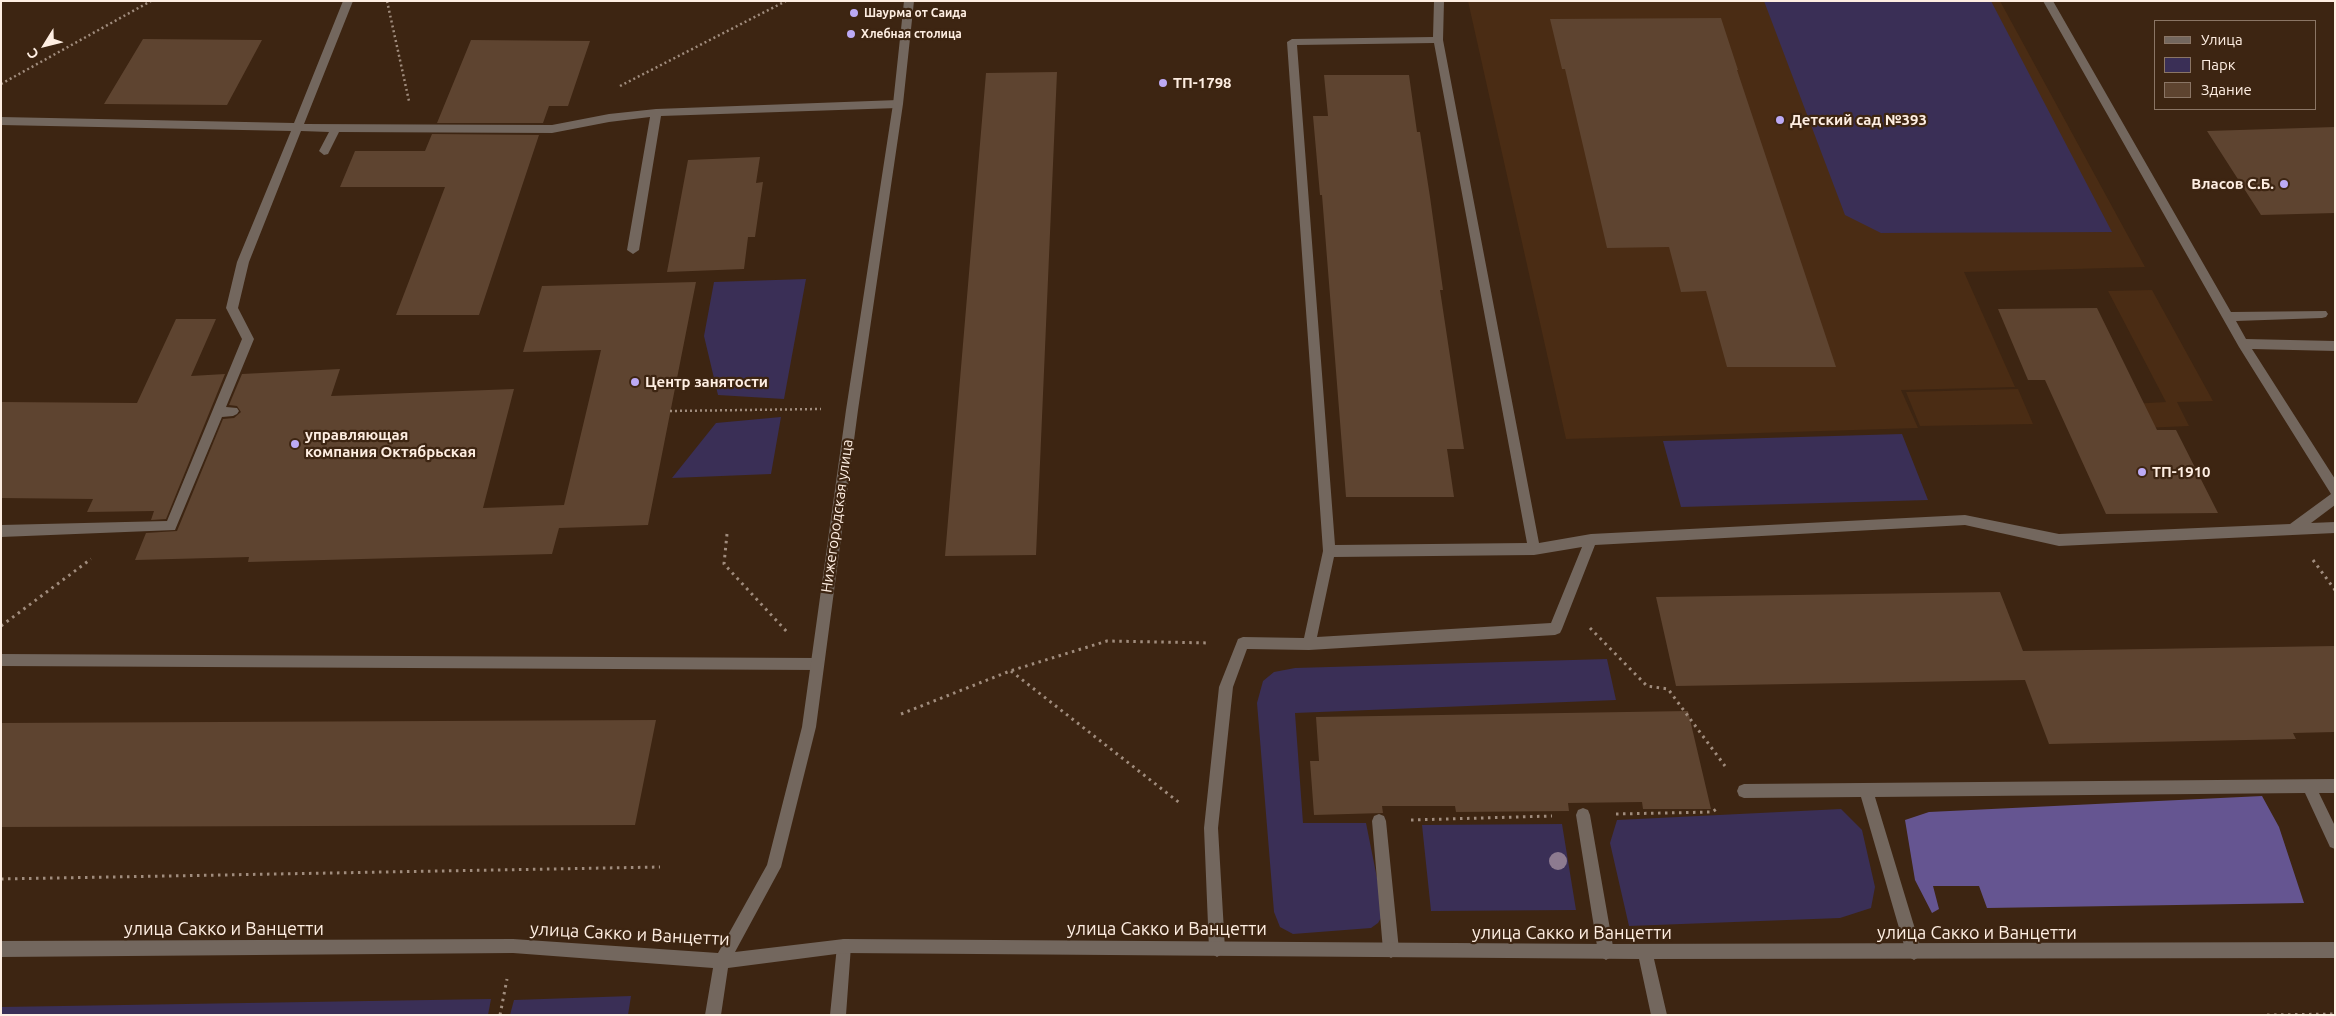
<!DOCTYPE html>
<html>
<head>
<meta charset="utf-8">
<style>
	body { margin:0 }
	#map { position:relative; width:2336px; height:1016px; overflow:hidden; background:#3d2512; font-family:Ubuntu,sans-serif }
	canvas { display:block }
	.frame { position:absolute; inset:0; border:2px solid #feeee2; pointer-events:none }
	.legend { position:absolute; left:2154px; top:20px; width:162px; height:90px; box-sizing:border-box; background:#3d2512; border:1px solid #8a7565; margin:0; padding:6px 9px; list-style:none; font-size:15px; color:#feeee2 }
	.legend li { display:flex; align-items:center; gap:10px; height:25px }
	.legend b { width:25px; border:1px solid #8a7565 }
	.north { position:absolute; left:20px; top:20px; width:50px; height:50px; -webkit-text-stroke:4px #3d2512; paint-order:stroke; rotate:234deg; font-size:14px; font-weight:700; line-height:20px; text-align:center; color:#feeee2 }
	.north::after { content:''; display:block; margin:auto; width:18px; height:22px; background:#feeee2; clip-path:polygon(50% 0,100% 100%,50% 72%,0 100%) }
</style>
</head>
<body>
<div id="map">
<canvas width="2336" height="1016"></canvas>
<div class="frame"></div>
<ul class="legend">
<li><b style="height:6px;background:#73675e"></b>Улица</li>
<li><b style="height:14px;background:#3a2f56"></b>Парк</li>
<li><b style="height:14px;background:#5e4430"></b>Здание</li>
</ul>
<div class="north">С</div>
</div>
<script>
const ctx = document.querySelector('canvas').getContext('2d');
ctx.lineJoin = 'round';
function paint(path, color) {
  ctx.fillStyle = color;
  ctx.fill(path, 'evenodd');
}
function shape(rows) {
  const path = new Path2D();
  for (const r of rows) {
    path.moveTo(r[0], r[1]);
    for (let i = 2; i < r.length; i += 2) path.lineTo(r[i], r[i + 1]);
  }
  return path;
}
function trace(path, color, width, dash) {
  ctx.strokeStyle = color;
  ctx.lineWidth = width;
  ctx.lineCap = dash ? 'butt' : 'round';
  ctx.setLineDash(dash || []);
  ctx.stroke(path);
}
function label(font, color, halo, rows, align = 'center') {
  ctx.font = font + ' Ubuntu,sans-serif';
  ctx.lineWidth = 4.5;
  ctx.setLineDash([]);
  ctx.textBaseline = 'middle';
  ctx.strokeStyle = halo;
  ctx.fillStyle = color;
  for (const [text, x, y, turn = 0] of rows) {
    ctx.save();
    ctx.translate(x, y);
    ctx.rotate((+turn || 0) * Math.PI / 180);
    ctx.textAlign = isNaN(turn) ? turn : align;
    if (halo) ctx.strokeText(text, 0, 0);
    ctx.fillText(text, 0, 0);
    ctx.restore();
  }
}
paint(shape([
	[1468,1,2000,1,2145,267,1964,272,2015,387,1901,390,1918,428,1566,439],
	[2152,290,2213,401,2177,402,2189,426,2143,428,2131,404,2166,402,2108,291],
	[2018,389,2033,424,1920,426,1906,392]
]), '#4a2c14');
paint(shape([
	[1764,1,1991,1,2112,232,1881,233,1845,215],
	[806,279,784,399,718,395,704,336,714,282],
	[781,417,771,474,672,478,716,423],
	[1902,434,1928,500,1681,507,1663,441],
	[1607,659,1616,700,1295,713,1303,823,1366,823,1384,913,1378,923,1371,928,1293,934,1280,927,1274,912,1257,703,1263,681,1274,672,1295,668],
	[1841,809,1862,830,1875,887,1871,908,1840,918,1629,926,1610,843,1617,820],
	[1562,824,1576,910,1431,911,1422,825],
	[631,996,628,1015,510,1015,514,1000],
	[491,999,488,1015,1,1015,1,1007]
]), '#3a2f56');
paint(shape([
	[2262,796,2279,827,2304,903,1987,908,1979,886,1933,886,1939,909,1932,913,1915,880,1905,820,1929,812]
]), '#655591');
paint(shape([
	[1721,18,1738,70,1737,70,1836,367,1727,367,1706,291,1681,292,1669,247,1607,248,1565,69,1562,69,1550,19],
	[143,39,262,40,227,105,104,104],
	[471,40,590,41,568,106,549,106,543,123,437,123],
	[1057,72,1036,555,945,556,986,73],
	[1324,75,1409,75,1417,132,1420,132,1430,197,1443,290,1440,290,1464,449,1447,449,1454,497,1346,497,1322,195,1320,195,1313,116,1328,116],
	[2335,127,2335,213,2261,215,2207,131],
	[432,134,539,135,479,315,396,315,445,187,340,187,355,151,425,151],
	[760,157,756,183,763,182,755,237,748,237,744,269,667,272,688,160],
	[696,282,648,525,559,528,552,554,248,562,249,557,135,560,146,533,177,531,223,419,234,418,241,412,237,406,229,405,242,374,340,369,331,396,514,389,483,508,564,505,601,350,523,352,542,286],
	[2097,308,2157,430,2176,430,2218,513,2106,514,2045,380,2028,380,1998,309],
	[176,319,216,319,191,376,225,374,166,519,151,520,154,511,87,512,93,499,1,498,1,402,137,403],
	[2000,592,2023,651,2335,646,2335,732,2293,733,2296,739,2049,744,2025,680,1676,686,1656,597],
	[1688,711,1711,809,1643,809,1642,802,1568,803,1569,811,1456,812,1455,806,1382,806,1383,813,1314,815,1310,761,1319,761,1316,717],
	[656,720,635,825,1,827,1,723]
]), '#5e4430');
trace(shape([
	[387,1,409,101],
	[1,84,151,1],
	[620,86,786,1],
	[670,411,821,409]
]), '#a08c7d', 2.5, [2, 3]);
trace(shape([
	[727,534,724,564,788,633],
	[2313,560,2335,590],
	[1,626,91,559],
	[1590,628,1647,686,1668,689,1725,766],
	[1011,671,1181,804],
	[901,714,1010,671,1107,641,1210,643],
	[1616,814,1712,812,1718,808],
	[1411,820,1552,816],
	[1,879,660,867],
	[500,1015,507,979],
	[2267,1015,2335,1014]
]), '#a08c7d', 3, [2.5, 4.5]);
paint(shape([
	[343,1,353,1,304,124,552,125,609,114,656,109,898,100,903,104,898,108,661,116,639,250,633,254,627,250,650,117,609,122,552,133,339,132,328,154,324,155,319,151,329,132,301,131,249,262,238,308,254,339,226,407,237,408,239,411,237,414,233,416,222,417,175,530,1,537,1,525,167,521,242,339,226,308,237,262,291,131,1,125,1,117,294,123,343,1],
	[1434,1,1444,1,1443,40,1539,543,1591,534,1965,515,2059,534,2290,524,2331,494,2239,347,2043,1,2053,1,2231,312,2326,311,2328,314,2326,317,2322,318,2236,321,2246,339,2335,341,2335,351,2252,349,2335,479,2335,505,2311,523,2335,522,2335,533,2059,546,1965,525,1595,545,1562,629,1560,633,1555,635,1309,650,1247,649,1233,687,1218,828,1225,949,1222,954,1217,957,1212,954,1209,949,1204,828,1219,687,1238,639,1243,637,1304,638,1323,551,1287,42,1292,39,1433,37,1434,1],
	[1434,43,1527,543,1335,545,1297,45,1434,43],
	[1582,547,1551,623,1317,637,1334,557,1534,555,1582,547],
	[1,654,817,658,822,660,824,664,822,668,817,670,1,666,1,654],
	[2335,779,2335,793,2319,793,2335,826,2335,849,2330,847,2305,793,1875,797,1922,952,1919,957,1914,960,1909,957,1906,952,1861,797,1744,798,1739,796,1737,791,1739,786,1744,784,2335,779],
	[1583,808,1588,810,1590,815,1614,952,1611,957,1606,960,1601,957,1598,952,1576,815,1578,810,1583,808],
	[1379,814,1384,816,1386,821,1399,950,1396,955,1391,958,1386,955,1383,950,1372,821,1374,816,1379,814],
	[844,939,849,941,851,946,846,1015,830,1015,837,946,839,941,844,939]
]), '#73675e');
paint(shape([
	[904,1,914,1,903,104,858,410,816,727,781,867,735,952,844,939,1606,944,2335,942,2335,958,1654,959,1667,1015,1651,1015,1639,959,844,953,728,968,721,1015,705,1015,713,968,513,953,1,957,1,941,513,939,718,953,767,865,802,727,846,410,893,104,904,1]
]), '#73675e');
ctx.fillStyle = '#8d7b90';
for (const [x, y] of [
	[1558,861]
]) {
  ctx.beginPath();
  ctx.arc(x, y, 9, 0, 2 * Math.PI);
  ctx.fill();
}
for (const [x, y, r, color] of [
	[854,13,5,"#bcaaf5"],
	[851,34,5,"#bcaaf5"],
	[1163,83,5,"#bcaaf5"],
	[1780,120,5,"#bcaaf5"],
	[2284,184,5,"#bcaaf5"],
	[635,382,5,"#bcaaf5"],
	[295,444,5,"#bcaaf5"],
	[2142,472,5,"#bcaaf5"]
]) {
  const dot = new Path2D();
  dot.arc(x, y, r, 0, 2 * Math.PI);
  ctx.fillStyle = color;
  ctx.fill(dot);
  trace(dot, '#3d2512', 2);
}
label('bold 12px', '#feeee2', '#3d2512', [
	["Шаурма от Саида",864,13],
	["Хлебная столица",861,34]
], 'left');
label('bold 15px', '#feeee2', '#3d2512', [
	["ТП-1798",1173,83],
	["Детский сад №393",1790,120],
	["Власов С.Б.",2274,184,"right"],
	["Центр занятости",645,382],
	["управляющая",305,435],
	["компания Октябрьская",305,452],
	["ТП-1910",2152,472]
], 'left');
label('15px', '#feeee2', '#3d2512', [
	["Нижегородская улица",837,516,-82]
]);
label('18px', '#feeee2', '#3d2512', [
	["улица Сакко и Ванцетти",224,929],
	["улица Сакко и Ванцетти",1167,929],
	["улица Сакко и Ванцетти",1572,933],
	["улица Сакко и Ванцетти",1977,933],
	["улица Сакко и Ванцетти",630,934,3]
]);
</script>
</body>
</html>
